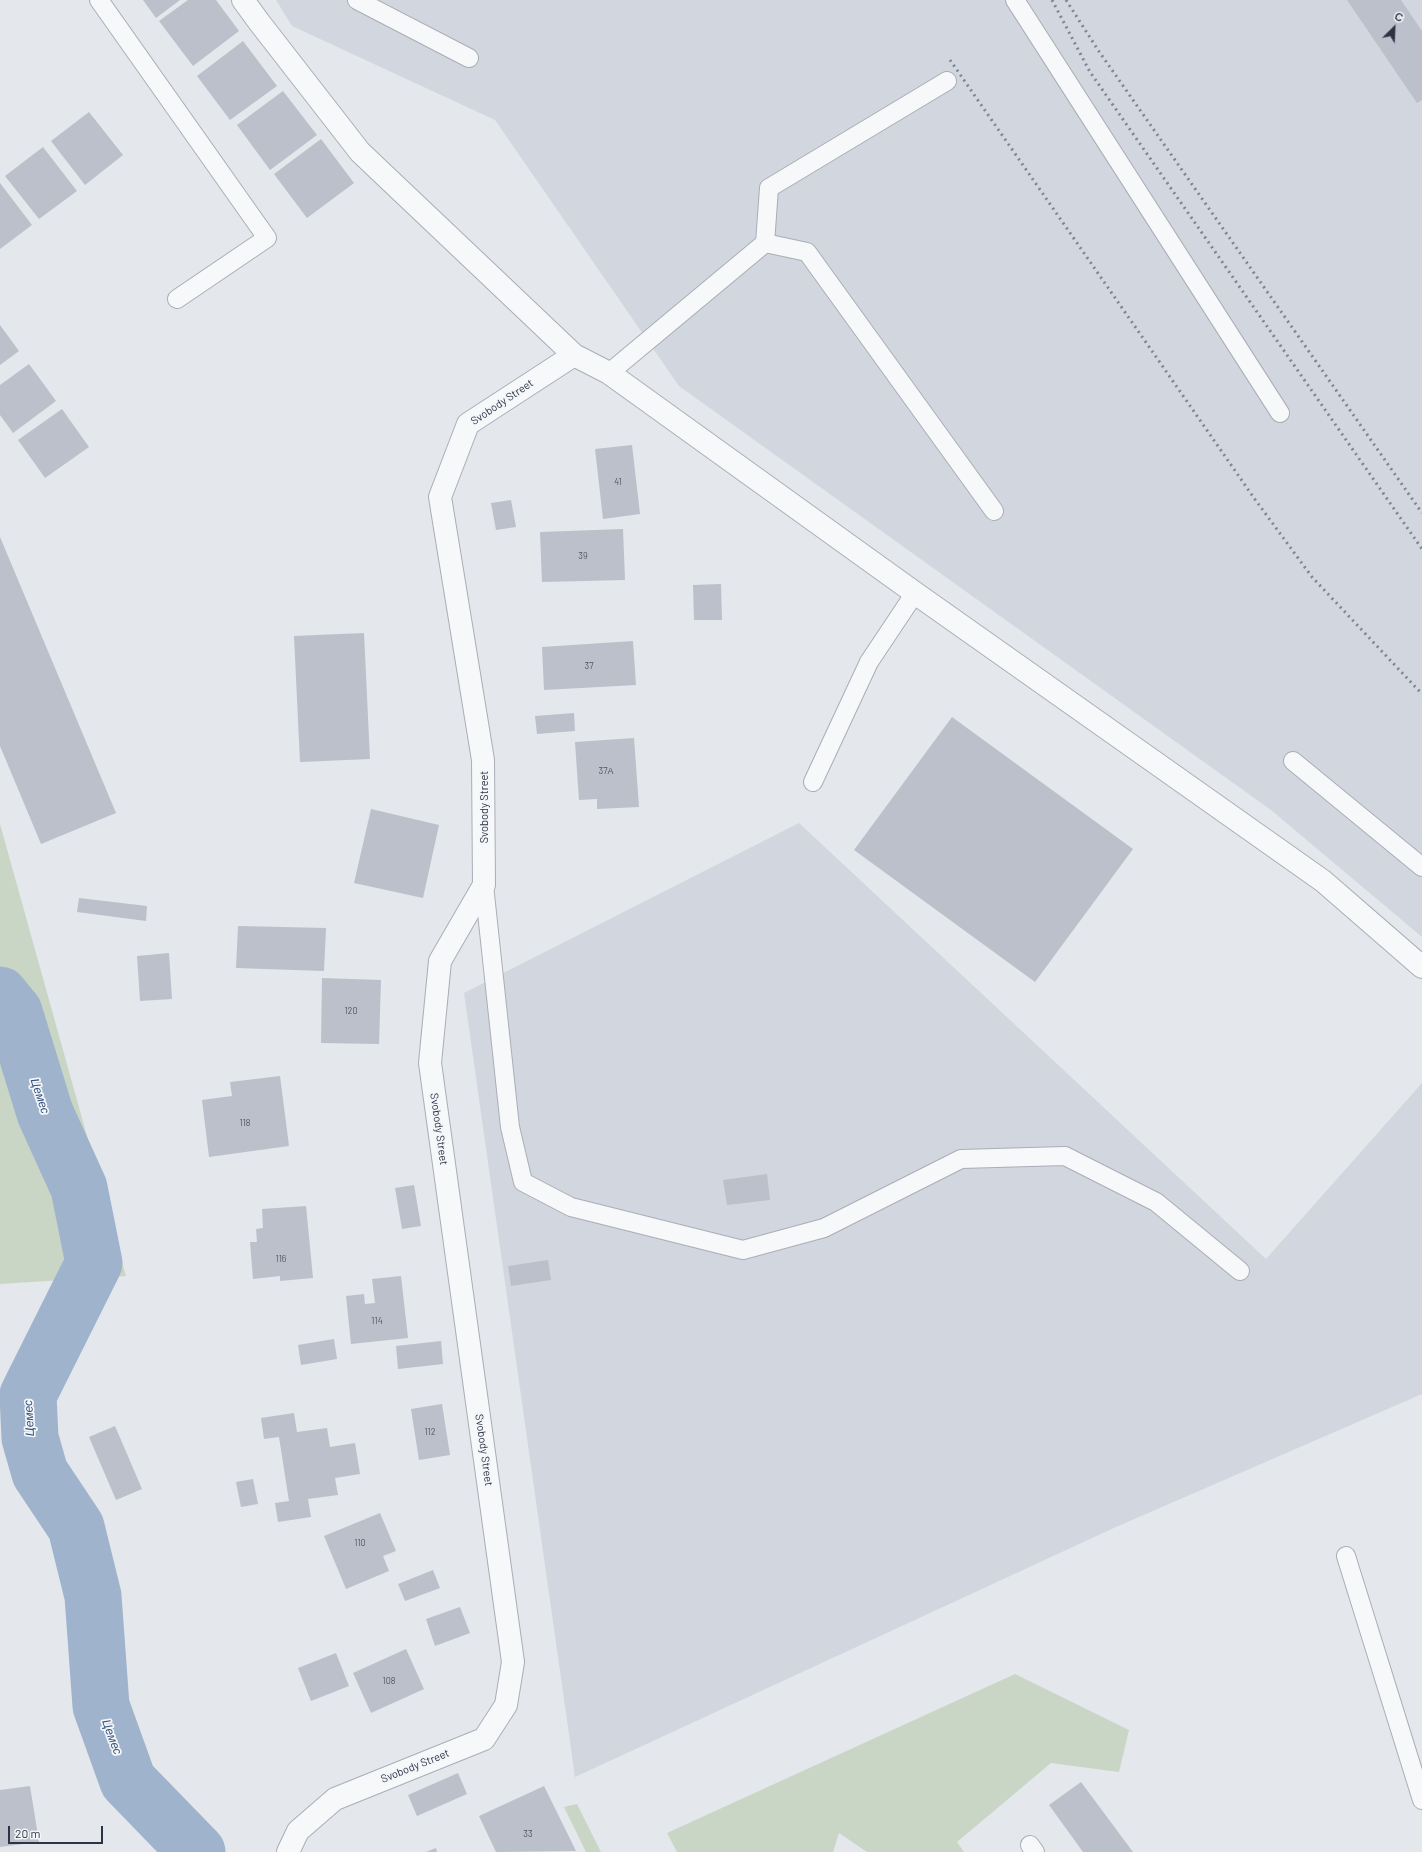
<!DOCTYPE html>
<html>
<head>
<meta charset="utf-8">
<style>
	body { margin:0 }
	#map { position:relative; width:1422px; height:1852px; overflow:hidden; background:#e4e7ec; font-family:Barlow,sans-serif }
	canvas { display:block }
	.north { position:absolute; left:1374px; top:8px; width:40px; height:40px; -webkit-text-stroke:3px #f4f6f9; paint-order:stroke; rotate:24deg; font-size:11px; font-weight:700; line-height:16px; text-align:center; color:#2b3445 }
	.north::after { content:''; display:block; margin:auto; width:14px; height:18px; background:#2b3445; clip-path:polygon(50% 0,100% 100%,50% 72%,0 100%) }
	.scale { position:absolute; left:8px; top:1826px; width:95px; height:18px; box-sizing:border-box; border:2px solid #2b3445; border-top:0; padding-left:5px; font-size:12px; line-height:14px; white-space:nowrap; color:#2b3445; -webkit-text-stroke:3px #f4f6f9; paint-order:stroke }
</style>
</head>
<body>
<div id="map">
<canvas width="1422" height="1852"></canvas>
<div class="north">С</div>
<div class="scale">20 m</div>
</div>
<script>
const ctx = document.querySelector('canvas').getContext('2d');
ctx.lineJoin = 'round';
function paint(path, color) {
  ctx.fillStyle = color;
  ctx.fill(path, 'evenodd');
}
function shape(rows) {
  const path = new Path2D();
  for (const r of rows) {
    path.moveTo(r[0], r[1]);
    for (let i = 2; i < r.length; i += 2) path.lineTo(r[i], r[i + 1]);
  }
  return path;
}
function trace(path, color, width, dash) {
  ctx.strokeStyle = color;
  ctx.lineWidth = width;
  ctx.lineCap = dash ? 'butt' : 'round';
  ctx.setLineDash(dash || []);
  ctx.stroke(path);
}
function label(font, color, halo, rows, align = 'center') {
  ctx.font = font + ' Barlow,sans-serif';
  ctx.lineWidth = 3.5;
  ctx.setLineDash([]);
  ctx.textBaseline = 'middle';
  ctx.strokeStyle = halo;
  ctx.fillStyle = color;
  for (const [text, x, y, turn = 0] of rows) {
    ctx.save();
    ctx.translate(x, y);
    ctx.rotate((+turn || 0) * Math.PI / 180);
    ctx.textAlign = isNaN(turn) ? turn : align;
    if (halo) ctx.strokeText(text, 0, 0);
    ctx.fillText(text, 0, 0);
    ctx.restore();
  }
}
paint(shape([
	[276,0,1422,0,1422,937,1271,810,679,386,495,120,292,26],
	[799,823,1266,1259,1422,1083,1422,1394,1116,1527,575,1777,464,993]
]), '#d2d6de');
paint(shape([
	[0,824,126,1276,0,1284],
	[1015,1674,1129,1730,1119,1772,1051,1763,957,1842,964,1852,867,1852,839,1833,833,1852,677,1852,667,1833],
	[577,1804,601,1852,586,1852,564,1807]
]), '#c9d6c5');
trace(shape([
	[0,995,14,1012,45,1113,79,1188,94,1263,28,1395,30,1438,40,1473,76,1527,93,1596,101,1706,128,1781,197,1852]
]), '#9fb4cc', 57);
paint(shape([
	[143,0,180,0,156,18],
	[188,0,216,0,239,31,193,66,159,21],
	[1347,0,1401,0,1422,31,1422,100,1417,103],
	[243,41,277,86,230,120,197,76],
	[283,91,317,135,270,170,237,125],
	[89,112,123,155,85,185,51,141],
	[321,139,354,183,307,218,274,174],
	[43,147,77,191,39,219,5,176],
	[0,183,32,225,0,249],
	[0,325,19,351,0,365],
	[29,364,56,401,13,433,0,415,0,385],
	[62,409,89,447,45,478,18,440],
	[632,445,640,514,603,519,595,449],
	[511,500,516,527,496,530,491,503],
	[623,529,625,580,542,582,540,532],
	[0,537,116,813,41,844,0,746],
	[721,584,722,620,694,620,693,585],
	[364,633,370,759,300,762,294,636],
	[633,641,636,685,544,690,542,647],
	[574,713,575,731,537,734,535,716],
	[952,717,1133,849,1035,982,854,850],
	[634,738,639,807,597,809,597,799,579,800,575,742],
	[371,809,439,825,423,898,354,883],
	[79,898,147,906,146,921,77,912],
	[238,926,326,928,324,971,236,968],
	[169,953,172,999,140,1001,137,956],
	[322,978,381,980,379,1044,321,1043],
	[280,1076,289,1146,209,1157,202,1100,232,1096,230,1082],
	[767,1174,770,1200,727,1205,723,1180],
	[414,1185,421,1226,402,1229,395,1188],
	[306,1206,313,1278,280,1281,280,1276,253,1279,250,1242,257,1242,256,1229,263,1228,262,1209],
	[548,1260,551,1280,511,1286,508,1266],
	[401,1276,408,1338,351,1344,346,1296,364,1294,365,1304,375,1303,372,1279],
	[334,1339,337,1359,301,1365,298,1345],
	[441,1341,443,1364,398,1369,396,1346],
	[442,1404,450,1455,419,1460,411,1409],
	[294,1413,297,1432,327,1428,330,1447,355,1443,360,1474,335,1478,338,1495,308,1499,311,1517,278,1522,275,1503,289,1501,279,1437,264,1439,261,1418],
	[115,1426,142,1489,116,1500,89,1437],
	[253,1479,258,1504,241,1507,236,1482],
	[380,1513,396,1551,383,1556,389,1571,346,1589,324,1536],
	[433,1570,440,1588,405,1601,398,1584],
	[460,1607,470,1633,435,1646,426,1619],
	[406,1649,424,1689,371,1713,353,1673],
	[336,1653,349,1686,311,1701,298,1668],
	[458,1773,467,1794,417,1816,408,1795],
	[1081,1782,1133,1852,1083,1852,1049,1805],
	[30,1786,39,1842,0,1847,0,1790],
	[544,1786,576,1851,496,1852,479,1816],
	[436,1848,437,1852,426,1852]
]), '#bbc0ca');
const service = shape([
	[99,0,267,238,177,299],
	[357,0,469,58],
	[1015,0,1280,413],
	[765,243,769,188,947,81],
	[609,373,765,243,807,252,994,511],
	[1293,761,1422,867],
	[813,782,869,662,915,593],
	[484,885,510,1127,523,1182,571,1207,743,1250,824,1228,961,1159,1065,1156,1156,1202,1240,1271],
	[1346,1556,1422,1800],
	[1030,1845,1035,1852]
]);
const minor = shape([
	[243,0,259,22,360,152,574,355,609,373,915,593,1323,881,1422,967],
	[288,1852,298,1831,335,1799,484,1739,506,1705,513,1662,430,1063,440,961,484,885,483,760,440,497,468,424,574,355]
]);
trace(service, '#a9aeb7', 20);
trace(minor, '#a9aeb7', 24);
trace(service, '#f7f8fa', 18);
trace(minor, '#f7f8fa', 22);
trace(shape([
	[1052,0,1090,72,1422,549],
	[1066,0,1098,50,1422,513],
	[950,60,1254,498,1312,577,1422,694]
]), '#7d8696', 3, [2, 4]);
label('9px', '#4f5766', null, [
	["41",618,482],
	["39",583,556],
	["37",589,666],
	["37А",606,771],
	["120",351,1011],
	["118",245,1123],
	["116",281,1259],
	["114",377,1321],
	["112",430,1432],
	["110",360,1543],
	["108",389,1681],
	["33",528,1834]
]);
label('11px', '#2b3445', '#f4f6f9', [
	["Svobody Street",502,402,-34],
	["Svobody Street",484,807,-90],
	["Svobody Street",439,1129,82],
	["Svobody Street",484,1450,82],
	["Svobody Street",415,1766,-22]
]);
label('italic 12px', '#34527a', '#f4f6f9', [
	["Цемес",40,1096,72],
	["Цемес",29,1418,-93],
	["Цемес",112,1737,70]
]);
</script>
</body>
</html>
